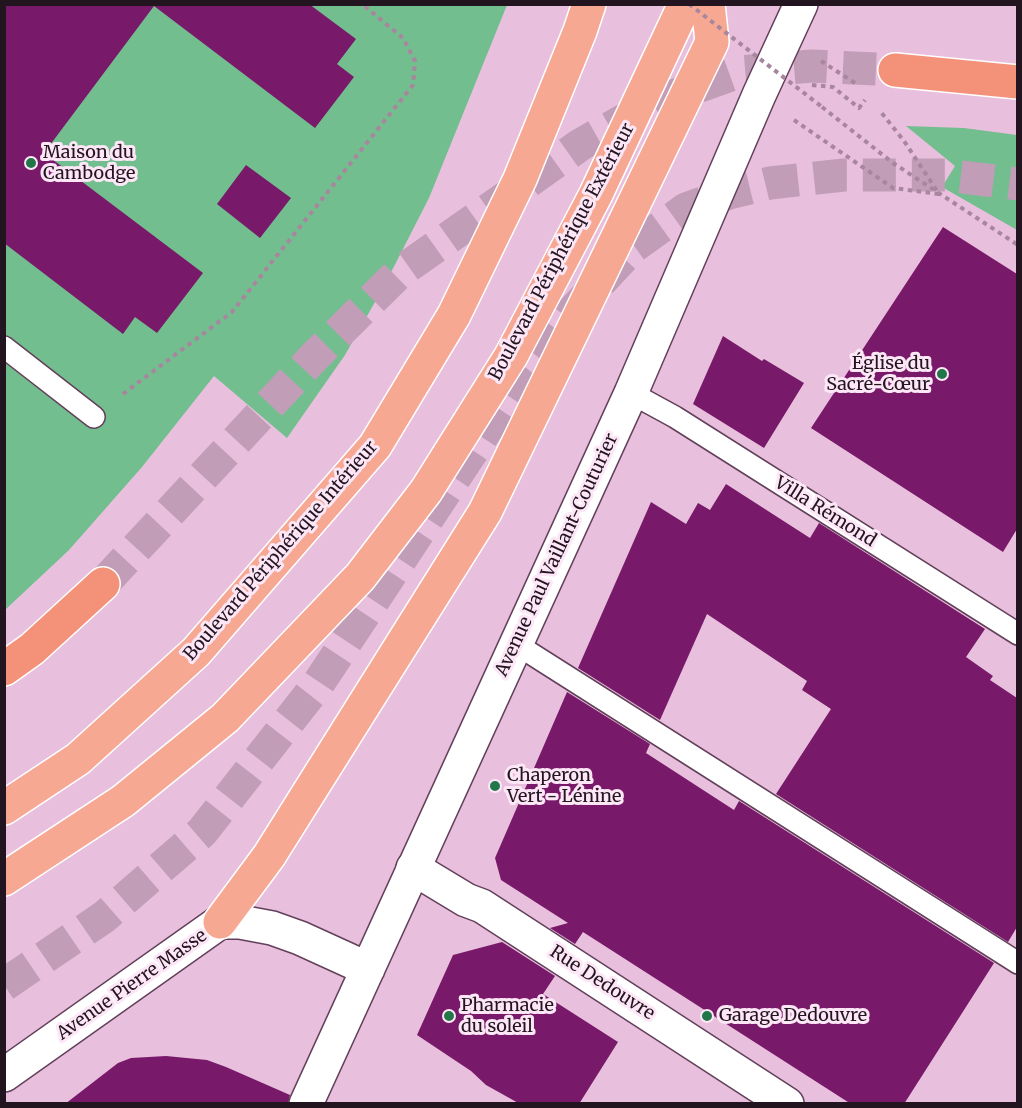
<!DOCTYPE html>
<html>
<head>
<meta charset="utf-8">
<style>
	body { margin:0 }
	#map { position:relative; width:1022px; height:1108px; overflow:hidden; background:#e9bfde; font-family:Merriweather,serif }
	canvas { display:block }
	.frame { position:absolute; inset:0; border:6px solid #231520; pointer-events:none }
</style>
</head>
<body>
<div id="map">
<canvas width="1022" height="1108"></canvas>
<div class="frame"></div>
</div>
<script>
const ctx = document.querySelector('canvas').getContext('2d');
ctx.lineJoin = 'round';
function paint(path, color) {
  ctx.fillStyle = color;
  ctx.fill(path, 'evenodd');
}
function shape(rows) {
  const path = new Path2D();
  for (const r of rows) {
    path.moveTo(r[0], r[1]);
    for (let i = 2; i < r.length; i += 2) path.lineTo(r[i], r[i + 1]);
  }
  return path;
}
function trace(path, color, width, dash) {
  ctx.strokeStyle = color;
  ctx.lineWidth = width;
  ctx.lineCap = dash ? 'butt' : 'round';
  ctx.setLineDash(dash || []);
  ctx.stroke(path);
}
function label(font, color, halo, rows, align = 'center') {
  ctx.font = font + ' Merriweather,serif';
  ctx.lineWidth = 6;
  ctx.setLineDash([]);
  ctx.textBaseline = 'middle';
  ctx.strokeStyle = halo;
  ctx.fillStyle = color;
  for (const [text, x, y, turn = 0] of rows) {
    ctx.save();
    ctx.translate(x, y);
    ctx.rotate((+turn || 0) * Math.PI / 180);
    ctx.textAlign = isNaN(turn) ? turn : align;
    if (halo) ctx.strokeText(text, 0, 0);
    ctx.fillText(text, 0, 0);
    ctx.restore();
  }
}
paint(shape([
	[5,5,507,5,429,198,384,286,345,355,287,438,214,376,142,467,69,550,5,610],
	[906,126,964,128,1017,135,1016,229,1017,230,942,187,955,166]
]), '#73be8f');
paint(shape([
	[4,4,309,4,356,39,337,64,354,77,315,128,154,6,44,153,203,273,157,333,135,317,123,334,4,243],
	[246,165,291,198,260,238,217,204],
	[943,227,1017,274,1017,529,1003,552,811,428],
	[723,336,762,361,764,359,804,383,764,448,693,404],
	[726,484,810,538,819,523,985,629,966,657,993,676,990,680,1017,698,1017,927,1008,942,776,794,831,709,802,690,807,681,707,614,660,720,578,668,651,502,686,524,698,503,710,510],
	[567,692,650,744,646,753,734,810,739,801,994,963,904,1104,851,1104,583,932,575,944,550,928,568,923,501,880,495,858],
	[502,942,555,976,543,994,618,1042,579,1104,520,1104,486,1085,471,1071,417,1035,453,955],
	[166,1056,207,1060,226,1067,290,1095,288,1104,65,1104,118,1063,131,1058]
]), '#781a69');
trace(shape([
	[103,584,315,356,400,272,580,145,656,102,739,72,812,66,895,70],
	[4,985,104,917,202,832,318,684,516,385,572,312,633,247,686,209,729,193,770,183,844,175,946,175,1018,184]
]), '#c19db8', 33, [33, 16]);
const service = shape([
	[4,347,94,417],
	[631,393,675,417,1018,634],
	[516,644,1018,963]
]);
const minor = shape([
	[413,868,466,900,482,906,787,1104]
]);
const secondary = shape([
	[4,1075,220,922,240,922,272,928,300,938,368,969],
	[306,1104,631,393,759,95,801,4]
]);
const trunk = shape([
	[4,808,78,759,196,652,375,446,454,315,520,179,580,31,589,4],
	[4,879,123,801,225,718,360,577,426,491,511,356,596,194,685,4],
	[220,922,269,856,485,512,712,42,708,4]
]);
const motorway = shape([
	[895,70,1018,82],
	[4,669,32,649,103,584]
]);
trace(service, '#62405a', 24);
trace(minor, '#62405a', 36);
trace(secondary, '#62405a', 36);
trace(trunk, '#fff', 36);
trace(motorway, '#fff', 36);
trace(shape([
	[821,61,855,83],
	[812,85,833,87,859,108,865,100],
	[822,107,893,163,1018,245],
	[794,120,893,188,939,194,904,141,880,111],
	[123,394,232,312,413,85,415,61,403,38,362,4]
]), '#a7869e', 4, [4.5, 4.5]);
trace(service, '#fff', 21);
trace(minor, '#fff', 33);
trace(secondary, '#fff', 33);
trace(trunk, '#f6a893', 33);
trace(motorway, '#f39278', 33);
trace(shape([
	[689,4,822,107]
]), '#a7869e', 4, [4.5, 4.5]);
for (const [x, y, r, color] of [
	[31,163,6,"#21774a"],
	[942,374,6,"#21774a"],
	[495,786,6,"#21774a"],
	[449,1016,6,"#21774a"],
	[707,1016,6,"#21774a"]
]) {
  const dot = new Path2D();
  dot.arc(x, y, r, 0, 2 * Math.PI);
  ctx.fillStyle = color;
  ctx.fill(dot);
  trace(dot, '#fde7f7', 2);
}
label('18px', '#231520', '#fde7f7', [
	["Maison du",43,153],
	["Cambodge",43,174],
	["Église du",930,364,"right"],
	["Sacré-Cœur",930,385,"right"],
	["Chaperon",507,776],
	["Vert - Lénine",507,797],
	["Pharmacie",461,1006],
	["du soleil",461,1027],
	["Garage Dedouvre",719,1016]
], 'left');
label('18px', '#231520', '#fde7f7', [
	["Boulevard Périphérique Extérieur",562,252,-62],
	["Villa Rémond",825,512,32],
	["Boulevard Périphérique Intérieur",281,551,-49],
	["Avenue Paul Vaillant-Couturier",557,555,-65],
	["Rue Dedouvre",602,983,33],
	["Avenue Pierre Masse",132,985,-35]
]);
</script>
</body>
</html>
